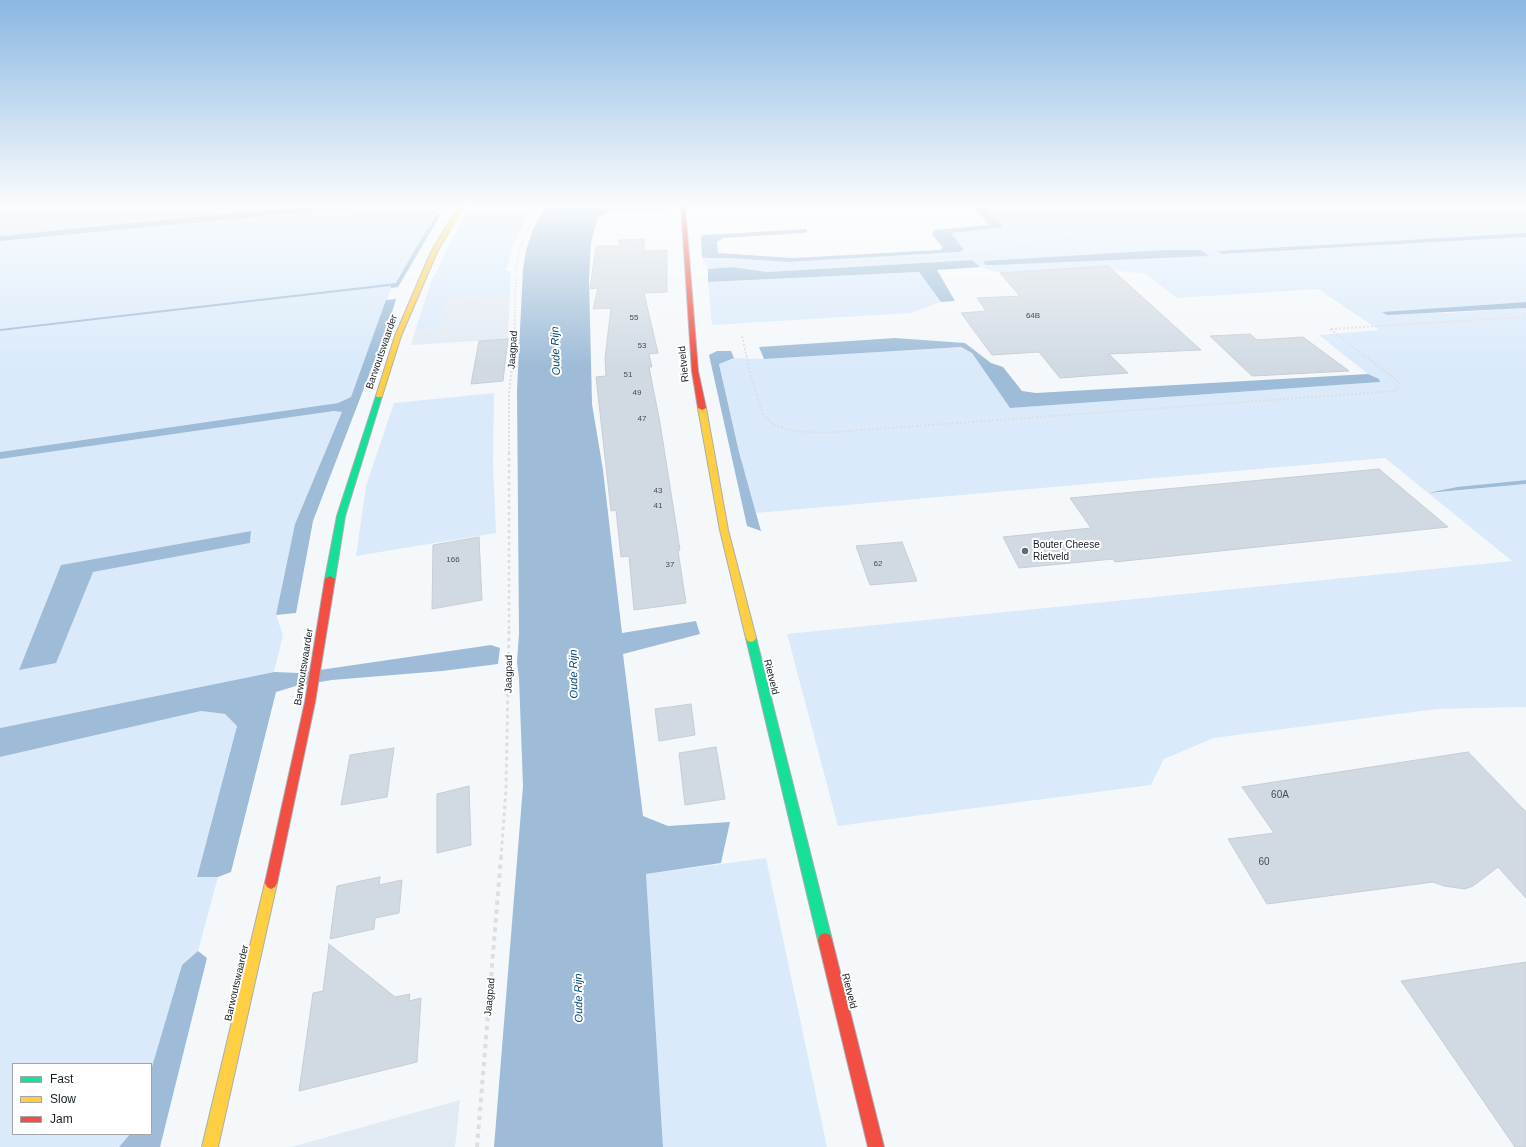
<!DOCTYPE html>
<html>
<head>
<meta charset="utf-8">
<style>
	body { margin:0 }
	#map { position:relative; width:1526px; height:1147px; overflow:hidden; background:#f5f8fb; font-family:Arial,sans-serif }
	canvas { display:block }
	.legend { position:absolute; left:12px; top:1063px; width:140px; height:72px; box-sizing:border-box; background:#fff; border:1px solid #a2a5a9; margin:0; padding:5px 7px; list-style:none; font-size:12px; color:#161e27 }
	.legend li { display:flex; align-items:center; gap:8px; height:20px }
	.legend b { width:20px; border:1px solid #a2a5a9 }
</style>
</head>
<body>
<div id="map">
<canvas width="1526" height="1147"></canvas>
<ul class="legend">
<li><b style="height:5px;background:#16e098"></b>Fast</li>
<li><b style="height:5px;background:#ffcf43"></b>Slow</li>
<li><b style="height:5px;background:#f24e42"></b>Jam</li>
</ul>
</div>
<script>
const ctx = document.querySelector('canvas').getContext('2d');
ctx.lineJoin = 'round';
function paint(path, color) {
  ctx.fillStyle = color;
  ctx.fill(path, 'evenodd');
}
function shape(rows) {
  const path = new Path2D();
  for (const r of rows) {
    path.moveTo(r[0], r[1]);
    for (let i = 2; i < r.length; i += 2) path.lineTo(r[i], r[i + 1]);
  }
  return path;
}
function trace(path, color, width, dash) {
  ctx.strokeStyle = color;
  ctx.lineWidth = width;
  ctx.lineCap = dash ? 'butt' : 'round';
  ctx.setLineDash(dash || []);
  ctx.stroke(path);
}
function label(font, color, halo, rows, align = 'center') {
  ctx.font = font + ' Arial,sans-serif';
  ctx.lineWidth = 4;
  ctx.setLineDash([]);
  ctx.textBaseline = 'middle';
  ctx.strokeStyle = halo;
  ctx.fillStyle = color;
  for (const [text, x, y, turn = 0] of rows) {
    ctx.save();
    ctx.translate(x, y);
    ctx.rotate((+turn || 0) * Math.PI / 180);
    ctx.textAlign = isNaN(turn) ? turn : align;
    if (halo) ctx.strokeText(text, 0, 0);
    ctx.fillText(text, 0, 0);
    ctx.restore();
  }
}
paint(shape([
	[510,294,508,339,411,345,415,331,439,327,449,298],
	[460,1100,455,1147,291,1147]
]), '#e2eaf3');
paint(shape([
	[0,205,316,205,0,236],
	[382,205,446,205,437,214,417,246,397,283,0,329,0,241],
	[983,205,1526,205,1526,233,1217,251,1222,254,1526,237,1526,302,1383,312,1448,313,1526,308,1526,480,1457,487,1432,493,1526,484,1526,707,1437,709,1214,738,1164,759,1151,785,838,826,787,634,1512,561,1385,458,756,513,739,452,719,364,734,358,764,359,961,347,972,353,1010,408,1379,382,1379,379,1368,374,1319,335,1379,330,1318,289,1177,298,1146,274,1111,270,1108,266,1000,273,980,267,972,260,767,272,733,267,708,269,702,257,706,258,728,258,788,262,959,252,964,250,951,233,1004,227],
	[1164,250,1201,250,1208,255,1069,261,984,261],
	[529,212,512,248,506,271,511,271,510,294,449,298,439,327,415,331,432,279,436,274,446,251,466,213],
	[919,272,941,302,911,313,712,325,708,282],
	[392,286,351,397,338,403,0,452,0,331],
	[494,393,493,464,496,533,356,556,366,486,394,403],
	[334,411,343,412,295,524,276,615,283,635,274,672,0,728,0,459],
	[251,531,250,543,93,572,19,670,61,565],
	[201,711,225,714,237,726,197,876,218,877,198,951,182,965,151,1070,151,1064,13,1064,13,1134,130,1134,119,1147,0,1147,0,757],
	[766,858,827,1147,663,1147,646,874]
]), '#daeafb');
paint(shape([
	[316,205,382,205,0,241,0,236],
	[547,205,670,205,670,209,610,211,597,218,591,243,589,278,592,404,603,470,622,633,696,621,700,634,623,654,643,816,668,826,730,822,721,863,646,874,663,1147,494,1147,523,786,519,678,517,662,519,634,517,390,523,269,526,250,533,229],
	[972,205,983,205,1004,227,951,233,964,250,959,252,788,262,728,258,706,258,702,257,701,236,704,235,807,229,807,232,805,233,724,238,717,242,718,253,793,258,939,250,943,248,932,234,935,230,989,225],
	[437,214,441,214,398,287,391,288,391,286,0,331,0,329,396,283,417,246],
	[1526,233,1526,237,1222,254,1217,251],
	[1164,250,1201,250,1209,256,994,265,986,265,983,261],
	[972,260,980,267,937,270,955,301,941,302,919,272,708,282,708,269,733,267,767,272],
	[396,299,389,323,313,521,296,613,276,615,295,524,342,412,334,411,0,459,0,452,338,403,351,397,386,300],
	[1526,302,1526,308,1387,315,1382,312],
	[895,338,965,343,991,363,1003,367,1022,391,1036,393,1368,374,1379,379,1380,382,1010,408,972,353,961,347,764,359,759,347],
	[717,351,731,351,734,358,719,364,739,452,761,531,747,526,709,355],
	[1526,480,1526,484,1428,493,1457,487],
	[251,531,250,543,93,572,56,663,19,670,61,565],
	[491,645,500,648,498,664,442,671,332,680,296,686,276,692,231,872,218,877,197,877,237,726,225,714,201,711,0,757,0,728,274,672,299,673],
	[198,951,207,958,160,1147,119,1147,130,1134,151,1134,151,1070,182,965]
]), '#9ebcd8');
const building = shape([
	[644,239,644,251,667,250,667,292,644,293,658,353,649,354,652,367,649,367,660,423,680,550,678,551,686,603,634,610,629,556,621,557,616,510,611,511,596,377,606,376,605,358,611,308,593,309,598,288,590,289,596,246,619,246,619,240,644,239],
	[1108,266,1201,350,1109,354,1128,373,1060,378,1039,352,992,355,961,313,986,311,977,298,1020,296,1000,273,1108,266],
	[1250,334,1257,340,1303,337,1349,371,1252,376,1210,336,1250,334],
	[508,339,503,381,471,384,479,341,508,339],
	[1379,469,1448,527,1115,562,1113,559,1019,568,1003,537,1091,528,1070,498,1379,469],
	[479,537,482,600,432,609,433,545,479,537],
	[902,542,917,581,870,585,856,546,902,542],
	[691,704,695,735,659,741,655,709,691,704],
	[716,747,725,799,685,805,679,753,716,747],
	[394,748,387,797,341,805,350,755,394,748],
	[1468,752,1526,812,1526,898,1498,867,1473,886,1465,889,1444,886,1433,882,1267,904,1228,839,1274,833,1242,787,1468,752],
	[469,786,471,845,437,853,437,794,469,786],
	[380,877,379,885,402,880,399,913,375,918,374,929,330,939,337,886,380,877],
	[329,944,395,997,410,994,409,1001,421,998,417,1062,299,1091,313,993,323,991,329,944],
	[1526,962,1526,1147,1515,1147,1401,981,1526,962]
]);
paint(building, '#d1dae3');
trace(building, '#c7cdd2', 1);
const fast = shape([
	[379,394,382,396,345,516,335,579,330,582,325,579,337,516,376,396,379,394],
	[751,634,754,635,756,638,832,940,830,945,825,947,820,945,818,940,746,638,748,635,751,634]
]);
const slow = shape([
	[459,205,464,205,437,252,401,336,382,396,381,397,377,397,376,396,395,336,431,252,459,205],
	[702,406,706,408,728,530,756,638,754,641,751,642,748,641,746,638,720,530,698,408,702,406],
	[271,877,275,879,277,883,218,1147,202,1147,265,883,267,879,271,877]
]);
const jam = shape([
	[681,205,685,205,698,371,706,408,702,410,698,408,692,371,681,205],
	[330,576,335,579,315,702,277,883,275,887,271,889,267,887,265,883,305,702,325,579,330,576],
	[825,933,830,935,832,940,884,1147,868,1147,818,940,820,935,825,933]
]);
trace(fast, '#a9aeb4', 2);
trace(slow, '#a9aeb4', 2);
trace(jam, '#a9aeb4', 2);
trace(shape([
	[711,263,778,266,982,255,1106,232,1282,205],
	[515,314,516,270,520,247,541,205]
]), '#dedee0', 1.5, [1.5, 1.5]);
trace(shape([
	[1331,329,1526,317],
	[742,336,751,376,763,415,773,424,787,430,820,433,1395,391,1400,383,1330,329],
	[509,453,509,396,514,342,515,313]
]), '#dedee0', 2, [2, 2]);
trace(shape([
	[509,452,509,631]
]), '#dedee0', 2.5, [3, 3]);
trace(shape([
	[501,858,506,789,509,630]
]), '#dedee0', 3, [3.5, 3.5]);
trace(shape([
	[477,1147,501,857]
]), '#dedee0', 4, [4.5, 4.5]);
paint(fast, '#16e098');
paint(slow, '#ffcf43');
paint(jam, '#f24e42');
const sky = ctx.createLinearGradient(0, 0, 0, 366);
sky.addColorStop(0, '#8ab7e2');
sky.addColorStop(0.56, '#fafcfd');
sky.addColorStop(1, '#fafcfd00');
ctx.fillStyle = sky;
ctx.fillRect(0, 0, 1526, 366);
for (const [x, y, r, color] of [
	[1025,551,4,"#646a71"]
]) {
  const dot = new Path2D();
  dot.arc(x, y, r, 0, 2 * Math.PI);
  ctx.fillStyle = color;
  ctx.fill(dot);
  trace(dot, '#fff', 1.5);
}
label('8px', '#454d56', null, [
	["64B",1033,316],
	["55",634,318],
	["53",642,346],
	["51",628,375],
	["49",637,393],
	["47",642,419],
	["43",658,491],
	["41",658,506],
	["166",453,560],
	["62",878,564],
	["37",670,565]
]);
label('10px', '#161e27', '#fff', [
	["Jaagpad",513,350,-86],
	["Barwoutswaarder",382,352,-71],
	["Rietveld",684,364,-96],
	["Barwoutswaarder",304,667,-81],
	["Jaagpad",509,674,-89],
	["Rietveld",771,677,76],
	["Barwoutswaarder",237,983,-77],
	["Rietveld",849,991,76],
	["Jaagpad",490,997,-85]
]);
label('10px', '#161e27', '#fff', [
	["Bouter Cheese",1033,545],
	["Rietveld",1033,557]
], 'left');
label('10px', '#454d56', null, [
	["60A",1280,795],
	["60",1264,862]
]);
label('italic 11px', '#004576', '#fff', [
	["Oude Rijn",556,351,-92],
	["Oude Rijn",574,674,-91],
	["Oude Rijn",579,998,-91]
]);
</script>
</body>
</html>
